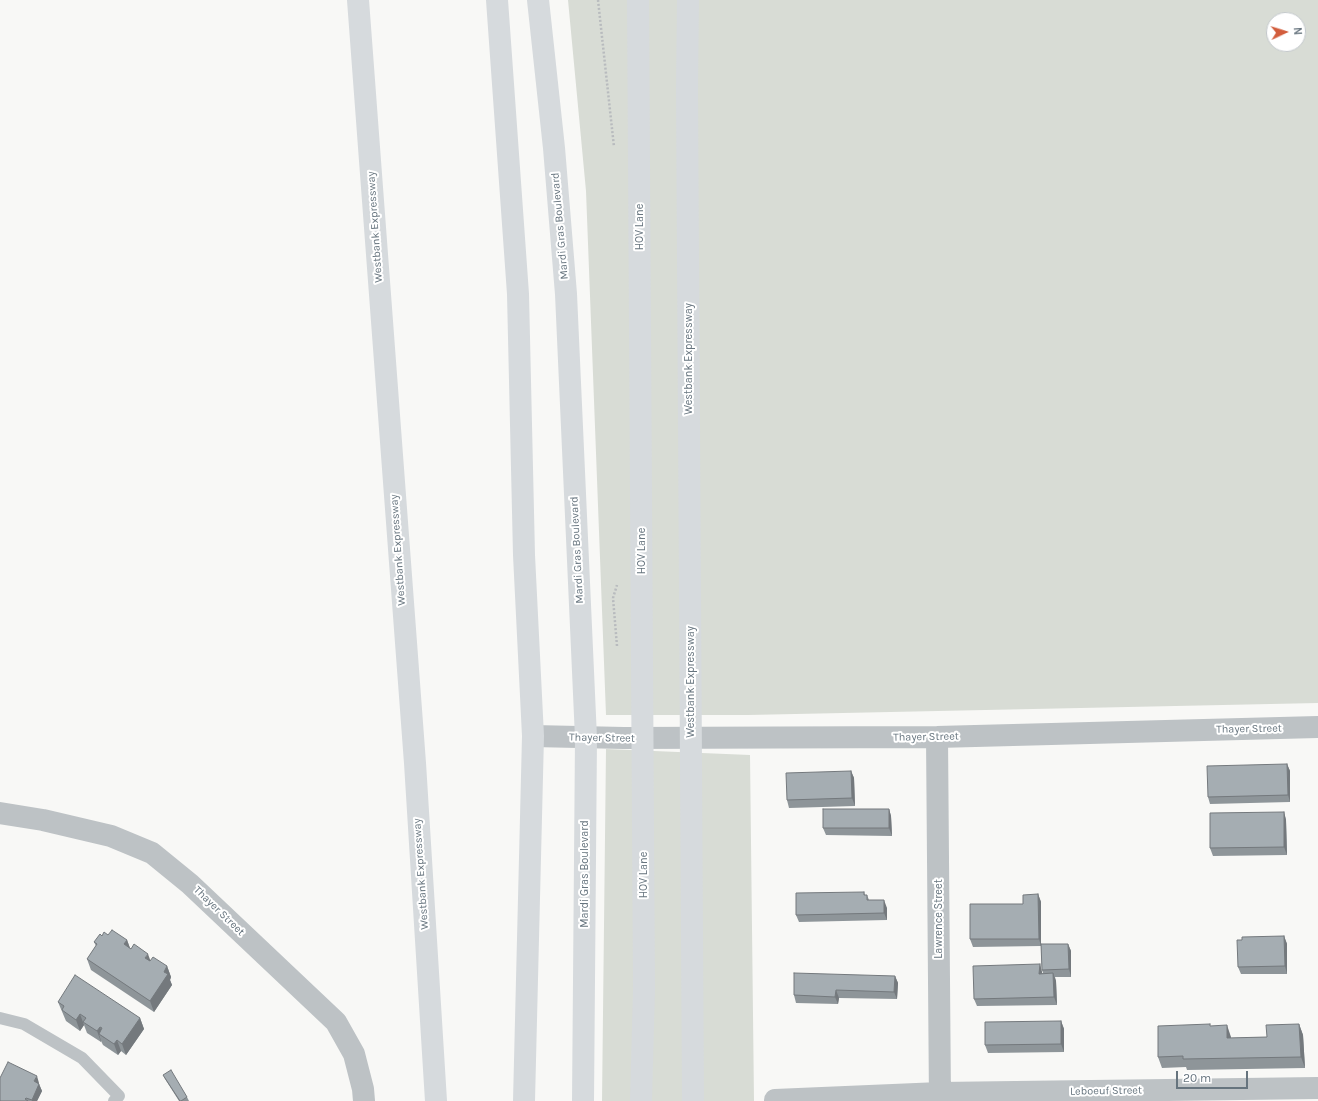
<!DOCTYPE html>
<html>
<head>
<meta charset="utf-8">
<style>
	body { margin:0 }
	#map { position:relative; width:1318px; height:1101px; overflow:hidden; background:#f8f8f6; font-family:Karla,sans-serif }
	canvas { display:block }
	.north { position:absolute; left:1266px; top:12px; width:40px; height:40px; box-sizing:border-box; background:#fff; border:1px solid #c2c7cb; border-radius:50%; rotate:86deg; font-size:11px; font-weight:700; line-height:16px; text-align:center; color:#66747e }
	.north::after { content:''; display:block; margin:auto; width:14px; height:18px; background:#d25d3c; clip-path:polygon(50% 0,100% 100%,50% 72%,0 100%) }
	.scale { position:absolute; left:1176px; top:1071px; width:72px; height:18px; box-sizing:border-box; border:2px solid #66747e; border-top:0; padding-left:5px; font-size:12px; line-height:14px; white-space:nowrap; color:#66747e; -webkit-text-stroke:3px #fff; paint-order:stroke }
</style>
</head>
<body>
<div id="map">
<canvas width="1318" height="1101"></canvas>
<div class="north">N</div>
<div class="scale">20 m</div>
</div>
<script>
const ctx = document.querySelector('canvas').getContext('2d');
ctx.lineJoin = 'round';
function paint(path, color) {
  ctx.fillStyle = color;
  ctx.fill(path, 'evenodd');
}
function shape(rows) {
  const path = new Path2D();
  for (const r of rows) {
    path.moveTo(r[0], r[1]);
    for (let i = 2; i < r.length; i += 2) path.lineTo(r[i], r[i + 1]);
  }
  return path;
}
function trace(path, color, width, dash) {
  ctx.strokeStyle = color;
  ctx.lineWidth = width;
  ctx.lineCap = dash ? 'butt' : 'round';
  ctx.setLineDash(dash || []);
  ctx.stroke(path);
}
function label(font, color, halo, rows, align = 'center') {
  ctx.font = font + ' Karla,sans-serif';
  ctx.lineWidth = 4;
  ctx.setLineDash([]);
  ctx.textBaseline = 'middle';
  ctx.strokeStyle = halo;
  ctx.fillStyle = color;
  for (const [text, x, y, turn = 0] of rows) {
    ctx.save();
    ctx.translate(x, y);
    ctx.rotate((+turn || 0) * Math.PI / 180);
    ctx.textAlign = isNaN(turn) ? turn : align;
    if (halo) ctx.strokeText(text, 0, 0);
    ctx.fillText(text, 0, 0);
    ctx.restore();
  }
}
paint(shape([
	[568,0,1318,0,1318,703,748,715,606,715,586,191],
	[1274,20,1298,20,1298,44,1274,44],
	[606,749,750,755,754,1101,602,1101]
]), '#d8dcd5');
trace(shape([
	[598,0,614,147],
	[617,646,613,598,617,585]
]), '#b8bbbe', 2.5, [2, 2]);
trace(shape([
	[0,1018,24,1024,82,1058,119,1096,114,1101]
]), '#bdc2c5', 12);
trace(shape([
	[533,736,624,738,937,737,1318,727],
	[937,737,940,1101],
	[0,813,43,820,111,836,152,853,190,884,336,1022,354,1054,363,1089,364,1101],
	[775,1100,940,1093,1318,1088]
]), '#bdc2c5', 22);
trace(shape([
	[497,0,518,294,524,555,533,736,524,1101],
	[538,0,554,148,566,294,586,738,583,1101]
]), '#d6dadd', 22);
trace(shape([
	[358,0,415,763,436,1101],
	[638,0,644,989,641,1101],
	[688,0,687,89,693,1101]
]), '#d6dadd', 22);
paint(shape([
	[1287,764,1290,771,1290,802,1210,804,1208,797],
	[851,771,854,778,855,806,789,808,787,800],
	[889,809,891,816,892,836,826,835,823,828],
	[1284,812,1286,820,1287,855,1213,856,1210,848],
	[864,892,865,895,867,895,869,900,887,908,887,920,799,922,796,915],
	[1038,894,1041,902,1041,944,1068,944,1071,951,1071,977,1055,977,1056,981,1057,1005,977,1006,974,999,1040,964,1042,973,1043,973,1042,970,1041,946,973,947,970,939],
	[108,935,127,940,130,948,150,960,167,966,171,977,170,980,172,985,154,1012,91,970,87,959,96,946,94,942,102,936],
	[1284,936,1287,944,1287,974,1241,974,1238,967,1242,940],
	[895,976,898,983,897,999,839,998,838,1004,796,1003,794,995],
	[58,1002,140,1018,144,1029,126,1055,121,1051,118,1055,103,1045,101,1041,101,1042,87,1033,84,1025,80,1031,66,1021],
	[1061,1021,1064,1029,1064,1052,988,1053,985,1045],
	[1299,1024,1303,1035,1305,1068,1187,1070,1186,1067,1162,1068,1158,1057,1211,1026,1231,1037,1231,1038,1267,1037],
	[163,1075,187,1097,189,1101,179,1101,165,1079],
	[39,1083,39,1084,42,1091,37,1101,0,1101]
]), '#8e9599');
paint(shape([
	[1287,764,1290,771,1290,802,1288,795],
	[851,771,854,778,855,806,852,798],
	[889,809,891,816,892,836,889,828],
	[1284,812,1286,820,1287,855,1284,847],
	[1038,894,1041,902,1041,946,1039,939],
	[884,900,887,908,887,920,884,913],
	[1284,936,1287,944,1287,974,1285,966],
	[127,940,131,951,124,944],
	[1068,944,1071,951,1071,977,1069,969],
	[148,954,152,965,145,958],
	[1040,964,1042,972,1042,981,1039,974],
	[167,966,171,977,170,980,172,985,154,1012,150,1001,164,972],
	[1053,973,1056,981,1057,1005,1054,997],
	[895,976,898,983,897,999,894,992],
	[836,990,839,998,838,1004,835,997],
	[80,1014,84,1025,80,1031,76,1020],
	[140,1018,144,1029,126,1055,122,1044],
	[1061,1021,1064,1029,1064,1052,1061,1044],
	[1299,1024,1303,1035,1305,1068,1301,1057],
	[1227,1025,1231,1037,1231,1049,1227,1038],
	[100,1027,104,1038,99,1034,101,1041,101,1042,97,1031],
	[117,1040,121,1051,118,1055,114,1044],
	[37,1076,39,1083,37,1089,34,1081],
	[39,1084,42,1091,37,1101,32,1101,32,1100]
]), '#74797d');
const building = shape([
	[1287,764,1288,795,1208,797,1207,766,1287,764],
	[851,771,852,798,787,800,786,773,851,771],
	[823,809,889,809,889,828,823,828,823,809],
	[1284,812,1284,847,1210,848,1210,813,1284,812],
	[864,892,864,895,867,895,867,900,884,900,884,913,796,915,796,893,864,892],
	[1038,894,1039,939,970,939,970,904,1023,904,1023,895,1038,894],
	[112,930,127,940,124,944,131,949,134,944,148,954,145,958,150,961,153,957,167,966,164,972,168,974,150,1001,87,959,97,944,94,942,100,934,102,936,104,932,108,935,112,930],
	[1284,936,1285,966,1238,967,1237,940,1242,940,1242,937,1284,936],
	[1041,944,1068,944,1069,969,1042,970,1041,944],
	[1040,964,1039,974,1053,973,1054,997,974,999,973,966,1040,964],
	[794,973,895,976,894,992,836,990,835,997,794,995,794,973],
	[75,975,140,1018,122,1044,117,1040,114,1044,99,1034,102,1028,100,1027,97,1031,83,1022,86,1018,80,1014,76,1020,62,1010,64,1006,58,1002,75,975],
	[1061,1021,1061,1044,985,1045,985,1022,1061,1021],
	[1210,1024,1210,1026,1227,1025,1227,1038,1267,1037,1266,1025,1299,1024,1301,1057,1183,1059,1183,1056,1158,1057,1158,1026,1210,1024],
	[8,1062,37,1076,34,1081,39,1084,32,1100,26,1098,25,1099,28,1101,0,1101,0,1078,8,1062],
	[171,1070,187,1097,181,1101,180,1101,163,1075,171,1070]
]);
paint(building, '#a5adb2');
trace(building, '#74797d', 1);
label('11px', '#66747e', '#fff', [
	["Mardi Gras Boulevard",560,226,-95],
	["Westbank Expressway",375,227,-94],
	["HOV Lane",640,227,-90],
	["Westbank Expressway",689,359,-90],
	["Westbank Expressway",398,550,-94],
	["Mardi Gras Boulevard",577,550,-93],
	["HOV Lane",642,551,-90],
	["Westbank Expressway",691,682,-90],
	["Thayer Street",1249,729,-1],
	["Thayer Street",926,737,-1],
	["Thayer Street",602,738,1],
	["Westbank Expressway",421,874,-94],
	["Mardi Gras Boulevard",585,874,-90],
	["HOV Lane",644,875,-90],
	["Thayer Street",219,911,44],
	["Lawrence Street",939,919,-90],
	["Leboeuf Street",1106,1091,-1]
]);
</script>
</body>
</html>
